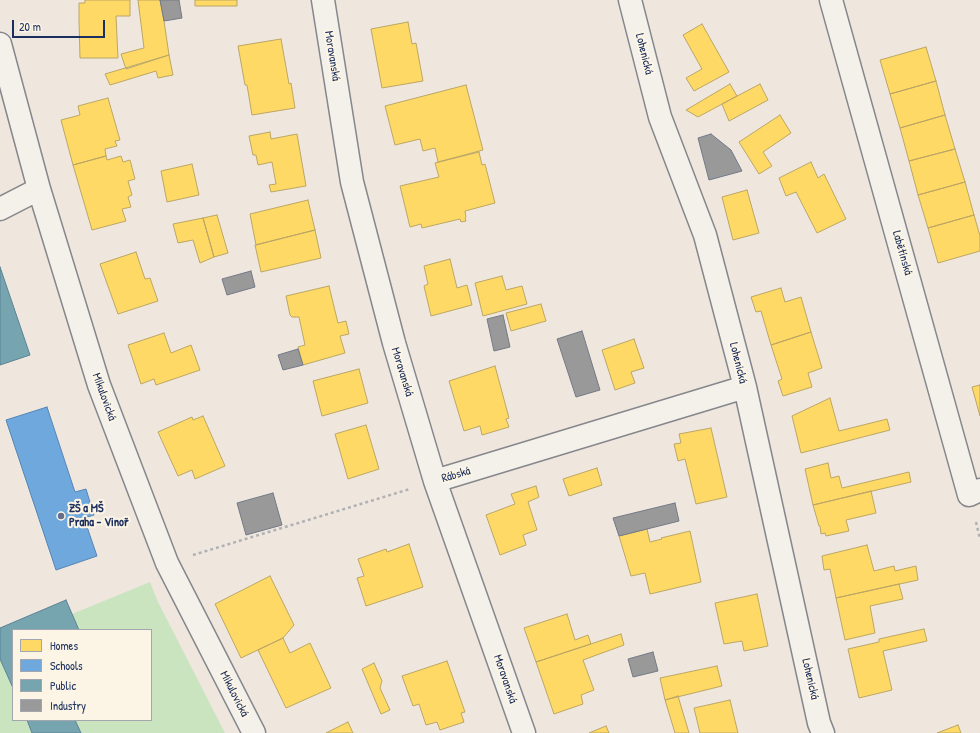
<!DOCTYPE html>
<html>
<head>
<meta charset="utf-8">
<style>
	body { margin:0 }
	#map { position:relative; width:980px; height:733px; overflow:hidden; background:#efe7de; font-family:"Patrick Hand",sans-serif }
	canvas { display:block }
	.legend { position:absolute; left:12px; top:629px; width:140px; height:92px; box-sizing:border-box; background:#fcf5e5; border:1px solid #a2a6af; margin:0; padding:5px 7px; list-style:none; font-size:12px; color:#1b2f5e }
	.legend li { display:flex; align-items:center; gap:8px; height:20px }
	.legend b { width:20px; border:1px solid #a2a6af }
	.scale { position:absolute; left:12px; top:20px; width:93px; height:18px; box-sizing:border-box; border:2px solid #1b2f5e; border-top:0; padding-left:5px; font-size:12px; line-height:14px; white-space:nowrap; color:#1b2f5e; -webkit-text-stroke:3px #fcf5e5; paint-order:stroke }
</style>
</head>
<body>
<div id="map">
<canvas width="980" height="733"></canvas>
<ul class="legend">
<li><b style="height:11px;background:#ffd966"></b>Homes</li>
<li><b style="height:11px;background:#6fa8dc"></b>Schools</li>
<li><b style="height:11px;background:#76a5af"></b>Public</li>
<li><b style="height:11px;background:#999"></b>Industry</li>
</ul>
<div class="scale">20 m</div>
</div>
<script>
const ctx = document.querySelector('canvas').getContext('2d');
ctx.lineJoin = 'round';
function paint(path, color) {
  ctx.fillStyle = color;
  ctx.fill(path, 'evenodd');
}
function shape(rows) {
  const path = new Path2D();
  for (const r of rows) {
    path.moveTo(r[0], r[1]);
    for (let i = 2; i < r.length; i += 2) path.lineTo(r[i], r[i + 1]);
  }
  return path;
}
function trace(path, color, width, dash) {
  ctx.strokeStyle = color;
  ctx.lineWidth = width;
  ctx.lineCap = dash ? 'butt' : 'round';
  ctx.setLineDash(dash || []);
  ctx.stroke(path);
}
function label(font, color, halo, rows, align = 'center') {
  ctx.font = font + ' "Patrick Hand",sans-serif';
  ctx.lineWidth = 4;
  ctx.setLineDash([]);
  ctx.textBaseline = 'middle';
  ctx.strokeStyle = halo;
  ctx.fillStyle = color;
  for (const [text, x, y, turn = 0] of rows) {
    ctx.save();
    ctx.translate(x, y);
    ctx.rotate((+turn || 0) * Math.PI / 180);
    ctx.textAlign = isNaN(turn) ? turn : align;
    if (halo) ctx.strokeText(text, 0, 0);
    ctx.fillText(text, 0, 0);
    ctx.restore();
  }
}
paint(shape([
	[150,582,158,602,225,733,81,733,75,720,151,720,151,630,79,630,72,614],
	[0,659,13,688,13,720,27,720,32,733,0,733]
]), '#cae4bf');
const homes = shape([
	[85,0,130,0,130,16,116,16,118,58,80,58,79,20,79,3,85,3,85,0],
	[138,0,160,0,164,21,169,55,126,69,121,54,144,48,138,0],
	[195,0,237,0,237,6,195,6,195,0],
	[408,22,412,44,416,43,423,81,382,88,371,29,408,22],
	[702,24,729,72,694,91,686,78,702,69,683,35,702,24],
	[281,39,289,84,291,83,295,108,252,115,247,85,245,85,238,46,281,39],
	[926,47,936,81,890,94,880,60,926,47],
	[169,55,173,75,158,78,156,71,110,85,105,74,169,55],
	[936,81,945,115,900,128,890,94,936,81],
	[730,84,737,96,698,117,686,110,730,84],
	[760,84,768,100,729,121,722,104,760,84],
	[466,85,483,150,438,162,435,148,423,151,420,139,395,145,385,106,466,85],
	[108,98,120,140,115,141,117,146,105,149,106,156,73,165,61,120,80,115,78,106,108,98],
	[780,115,791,133,763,152,772,166,759,174,739,142,780,115],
	[945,115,955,149,909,161,900,128,945,115],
	[270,132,271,139,297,134,306,186,271,192,269,185,276,184,272,162,258,165,256,155,253,155,249,136,270,132],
	[955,149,965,182,918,195,909,161,955,149],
	[479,152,482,165,485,164,495,203,465,211,466,217,465,218,466,221,461,222,460,219,422,228,421,224,410,227,400,186,439,177,435,163,479,152],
	[106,156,107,160,121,156,123,162,130,160,135,179,128,181,132,195,128,197,131,207,122,209,126,221,92,230,73,165,106,156],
	[811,162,818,178,824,174,846,219,817,233,796,192,786,196,779,178,811,162],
	[192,164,199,195,167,202,161,171,192,164],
	[965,182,974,215,928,228,918,195,965,182],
	[747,190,759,233,733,240,722,197,747,190],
	[308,200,315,230,256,245,250,214,308,200],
	[217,215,228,253,214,257,203,218,217,215],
	[974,215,980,236,980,251,938,263,928,228,974,215],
	[203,218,214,257,200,263,193,240,178,243,173,224,203,218],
	[315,230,321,258,261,272,255,245,315,230],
	[136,252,145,279,150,278,158,301,118,314,100,264,136,252],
	[450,259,457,288,467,285,472,305,431,316,424,286,428,284,424,266,450,259],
	[502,276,506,290,522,286,527,304,483,316,475,283,502,276],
	[329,286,338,323,346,321,349,334,340,336,345,353,303,365,298,347,305,345,299,317,292,317,290,315,286,296,329,286],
	[781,288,785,302,801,297,811,332,771,345,761,311,756,312,751,297,781,288],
	[541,304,546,321,511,331,506,313,541,304],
	[811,332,822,368,808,373,812,387,783,396,778,381,782,379,771,345,811,332],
	[164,333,171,353,191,345,200,370,156,385,154,379,141,384,128,345,164,333],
	[634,339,644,368,631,372,635,383,615,390,602,350,634,339],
	[495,366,509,418,506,419,509,427,482,435,480,426,464,431,449,381,495,366],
	[359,369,368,403,322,416,313,381,359,369],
	[980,385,980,416,972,387,980,385],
	[830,398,839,431,887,419,890,430,801,453,792,416,830,398],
	[203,416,225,466,195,479,192,470,178,476,158,432,192,417,193,420,203,416],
	[366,425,379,469,348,479,335,434,366,425],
	[711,428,727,497,696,504,685,459,678,461,674,444,681,443,679,434,711,428],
	[828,463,831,478,839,476,842,488,909,472,911,482,813,505,805,469,828,463],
	[597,468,602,485,569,496,563,479,597,468],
	[536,486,539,497,528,502,537,530,523,535,526,545,500,555,486,515,515,504,511,494,536,486],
	[871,491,876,513,846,520,849,531,826,536,825,533,821,534,820,526,819,526,813,505,871,491],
	[647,529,650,542,662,539,661,538,690,531,701,582,650,594,645,573,631,576,619,536,647,529],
	[409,544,423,587,366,606,357,578,364,576,358,559,386,549,387,552,409,544],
	[867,545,874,571,894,566,895,571,916,566,918,580,836,598,830,569,824,570,822,556,867,545],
	[270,576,294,625,283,638,241,658,215,604,270,576],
	[899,584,903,599,870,606,875,633,845,640,836,598,899,584],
	[757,594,768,646,744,651,742,641,724,644,715,603,757,594],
	[567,614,575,640,588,635,591,644,536,662,524,628,567,614],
	[924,629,927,641,883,651,892,690,859,698,848,649,879,642,879,639,924,629],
	[621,634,624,645,583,660,594,690,581,695,583,704,554,714,536,662,621,634],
	[283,638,290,653,310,643,331,688,286,708,258,650,283,638],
	[447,661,465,712,461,713,464,722,440,730,437,722,426,725,419,704,413,706,402,676,447,661],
	[374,663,382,681,380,688,390,710,381,714,362,669,374,663],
	[717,666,722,686,665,700,660,678,717,666],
	[678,696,689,733,675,733,665,700,678,696],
	[730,700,738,733,700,733,694,708,730,700],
	[348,722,353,733,326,733,348,722],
	[958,725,961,733,937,733,958,725],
	[606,726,609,733,589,733,606,726]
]);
paint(homes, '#ffd966');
trace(homes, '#bba664', 1);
const schools = shape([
	[47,407,75,492,86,489,94,515,84,518,97,556,56,570,6,420,47,407]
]);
paint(schools, '#6fa8dc');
trace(schools, '#5684b6', 1);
const public = shape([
	[0,267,30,355,0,365,0,267],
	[66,600,79,630,13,630,13,688,0,659,0,628,66,600],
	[27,720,75,720,81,733,32,733,27,720]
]);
paint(public, '#76a5af');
trace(public, '#5b8297', 1);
const industry = shape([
	[160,0,179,0,182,18,164,21,160,0],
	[711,134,731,150,742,171,709,180,698,138,711,134],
	[251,271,255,287,227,295,222,279,251,271],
	[503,315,510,347,494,351,487,319,503,315],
	[582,331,600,390,576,397,557,339,582,331],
	[298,349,303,365,283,370,278,355,298,349],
	[273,493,282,525,246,535,237,503,273,493],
	[675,503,679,521,619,536,613,518,675,503],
	[653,652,658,671,633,677,628,659,653,652]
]);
paint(industry, '#999');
trace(industry, '#737987', 1);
const minor = shape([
	[323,0,352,182,394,343,435,481,524,733],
	[630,0,660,117,705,235,745,387,819,723,823,733],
	[831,0,969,495,980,490],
	[0,44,39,189,99,385,167,563,254,733],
	[0,209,39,189],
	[435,481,745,387]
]);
trace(minor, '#86878c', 25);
trace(shape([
	[976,522,980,539],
	[193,555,410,489]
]), '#b1b1b3', 2.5, [3, 3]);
trace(minor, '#f4f0ea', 22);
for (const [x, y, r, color] of [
	[61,516,4,"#656f8b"]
]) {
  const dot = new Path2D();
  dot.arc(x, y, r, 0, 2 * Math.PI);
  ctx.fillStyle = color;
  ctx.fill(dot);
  trace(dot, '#fcf5e5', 1.5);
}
label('12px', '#1b2f5e', '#fcf5e5', [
	["Lohenická",644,54,76],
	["Moravanská",332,56,81],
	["Labětínská",902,253,74],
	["Lohenická",738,363,76],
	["Moravanská",402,372,73],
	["Mikulovická",104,397,70],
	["Rábská",456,475,-17],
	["Moravanská",505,679,71],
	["Lohenická",810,679,77],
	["Mikulovická",234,694,63]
]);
label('bold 12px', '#1b2f5e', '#fcf5e5', [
	["ZŠ a MŠ",69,509],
	["Praha - Vinoř",69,523]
], 'left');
</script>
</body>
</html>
